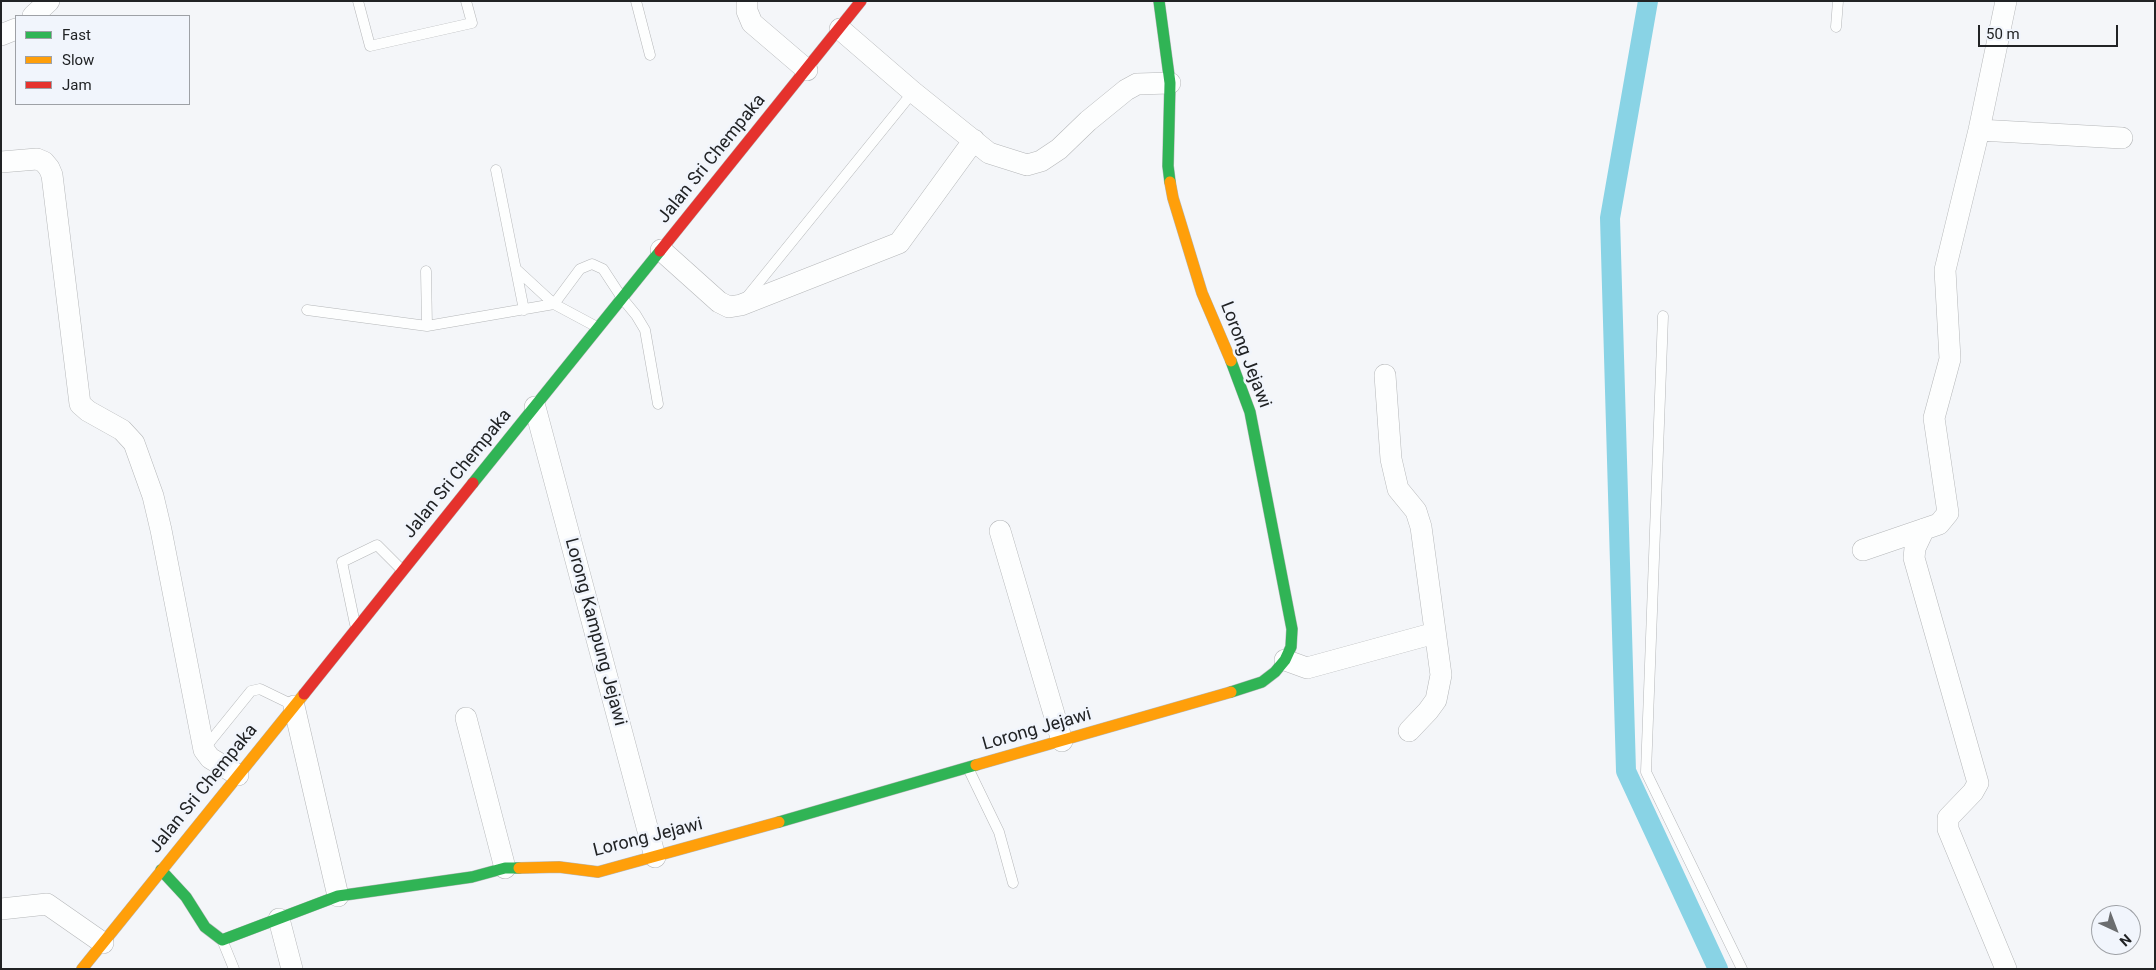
<!DOCTYPE html>
<html>
<head>
<meta charset="utf-8">
<style>
	body { margin:0 }
	#map { position:relative; width:2156px; height:970px; overflow:hidden; background:#f4f6f9; font-family:Roboto,sans-serif }
	canvas { display:block }
	.frame { position:absolute; inset:0; border:2px solid #212325; pointer-events:none }
	.legend { position:absolute; left:15px; top:15px; width:175px; height:90px; box-sizing:border-box; background:#f1f5fc; border:1px solid #9ea1a6; margin:0; padding:6px 9px; list-style:none; font-size:15px; color:#212325 }
	.legend li { display:flex; align-items:center; gap:10px; height:25px }
	.legend b { width:25px; border:1px solid #9ea1a6 }
	.north { position:absolute; left:2091px; top:905px; width:50px; height:50px; box-sizing:border-box; background:#f1f5fc; border:1px solid #9ea1a6; border-radius:50%; rotate:137deg; font-size:14px; font-weight:700; line-height:20px; text-align:center; color:#212325 }
	.north::after { content:''; display:block; margin:auto; width:18px; height:22px; background:#6b6d6f; clip-path:polygon(50% 0,100% 100%,50% 72%,0 100%) }
	.scale { position:absolute; left:1978px; top:25px; width:140px; height:22px; box-sizing:border-box; border:2px solid #212325; border-top:0; padding-left:6px; font-size:15px; line-height:18px; white-space:nowrap; color:#212325; -webkit-text-stroke:4px #f1f5fc; paint-order:stroke }
</style>
</head>
<body>
<div id="map">
<canvas width="2156" height="970"></canvas>
<div class="frame"></div>
<ul class="legend">
<li><b style="height:6px;background:#30b455"></b>Fast</li>
<li><b style="height:6px;background:#ff9f0a"></b>Slow</li>
<li><b style="height:6px;background:#e5322d"></b>Jam</li>
</ul>
<div class="north">N</div>
<div class="scale">50 m</div>
</div>
<script>
const ctx = document.querySelector('canvas').getContext('2d');
ctx.lineJoin = 'round';
function shape(rows) {
  const path = new Path2D();
  for (const r of rows) {
    path.moveTo(r[0], r[1]);
    for (let i = 2; i < r.length; i += 2) path.lineTo(r[i], r[i + 1]);
  }
  return path;
}
function trace(path, color, width, dash) {
  ctx.strokeStyle = color;
  ctx.lineWidth = width;
  ctx.lineCap = dash ? 'butt' : 'round';
  ctx.setLineDash(dash || []);
  ctx.stroke(path);
}
function label(font, color, halo, rows, align = 'center') {
  ctx.font = font + ' Roboto,sans-serif';
  ctx.lineWidth = 5;
  ctx.setLineDash([]);
  ctx.textBaseline = 'middle';
  ctx.strokeStyle = halo;
  ctx.fillStyle = color;
  for (const [text, x, y, turn = 0] of rows) {
    ctx.save();
    ctx.translate(x, y);
    ctx.rotate((+turn || 0) * Math.PI / 180);
    ctx.textAlign = isNaN(turn) ? turn : align;
    if (halo) ctx.strokeText(text, 0, 0);
    ctx.fillText(text, 0, 0);
    ctx.restore();
  }
}
trace(shape([
	[1648,1,1610,218,1626,771,1718,969]
]), '#89d3e5', 20);
const lane = shape([
	[358,1,370,46,472,23,466,1],
	[636,1,650,55],
	[1836,27,1838,1],
	[496,170,524,310],
	[516,269,554,304,580,269,592,264,603,269,622,298,636,315,645,330,658,404],
	[426,271,427,326],
	[747,297,913,92],
	[307,310,427,326,554,304,597,327],
	[1663,316,1646,772,1742,969],
	[355,624,342,562,377,545,402,570],
	[204,749,251,691,260,689,293,705],
	[968,768,999,832,1013,883],
	[223,942,234,969]
]);
const street = shape([
	[747,1,747,11,752,23,807,70],
	[33,16,49,1],
	[840,29,913,92,989,153,1027,165,1041,161,1059,149,1088,121,1126,90,1137,84,1170,83],
	[1,35,16,29],
	[1979,130,2122,138],
	[1,162,37,159,44,162,49,168,52,175,80,404,88,411,122,430,134,443,153,496,161,530,204,750,210,758,238,775],
	[661,250,719,302,729,307,741,305,899,243,974,140],
	[1385,375,1391,459,1398,489,1416,511,1421,527,1441,675,1436,700,1428,711,1409,731],
	[535,407,655,857],
	[1924,529,1915,548,1914,558,1978,783,1973,792,1948,818,1948,829,2006,969],
	[1000,531,1062,741],
	[1863,550,1939,524,1948,513,1934,418,1950,359,1945,270,1979,130,2006,1],
	[1285,660,1307,668,1435,633],
	[294,706,338,896],
	[466,718,505,868],
	[1,909,47,904,103,943],
	[279,919,292,969]
]);
const fast = shape([
	[1159,1,1170,83,1168,166,1170,182],
	[1231,361,1250,412,1292,629,1291,647,1285,660,1275,672,1262,682,1231,692],
	[473,483,660,251],
	[779,822,976,765],
	[161,870,186,897,205,927,222,940,338,896,472,877,505,868,519,868]
]);
const slow = shape([
	[1170,182,1173,198,1202,293,1231,361],
	[976,765,1231,692],
	[519,868,559,867,598,872,779,822],
	[82,969,304,694]
]);
const jam = shape([
	[660,251,861,1],
	[304,694,473,483]
]);
trace(lane, '#b5b7b9', 11);
trace(street, '#b5b7b9', 22);
trace(fast, '#b5b7b9', 12);
trace(slow, '#b5b7b9', 12);
trace(jam, '#b5b7b9', 12);
trace(lane, '#fdfefe', 10);
trace(street, '#fdfefe', 21);
trace(fast, '#30b455', 11);
trace(slow, '#ff9f0a', 11);
trace(jam, '#e5322d', 11);
label('18px', '#212325', '#f1f5fc', [
	["Jalan Sri Chempaka",712,159,-51],
	["Lorong Jejawi",1245,355,69],
	["Jalan Sri Chempaka",458,474,-51],
	["Lorong Kampung Jejawi",595,632,75],
	["Lorong Jejawi",1037,730,-16],
	["Jalan Sri Chempaka",204,789,-51],
	["Lorong Jejawi",648,838,-14]
]);
</script>
</body>
</html>
